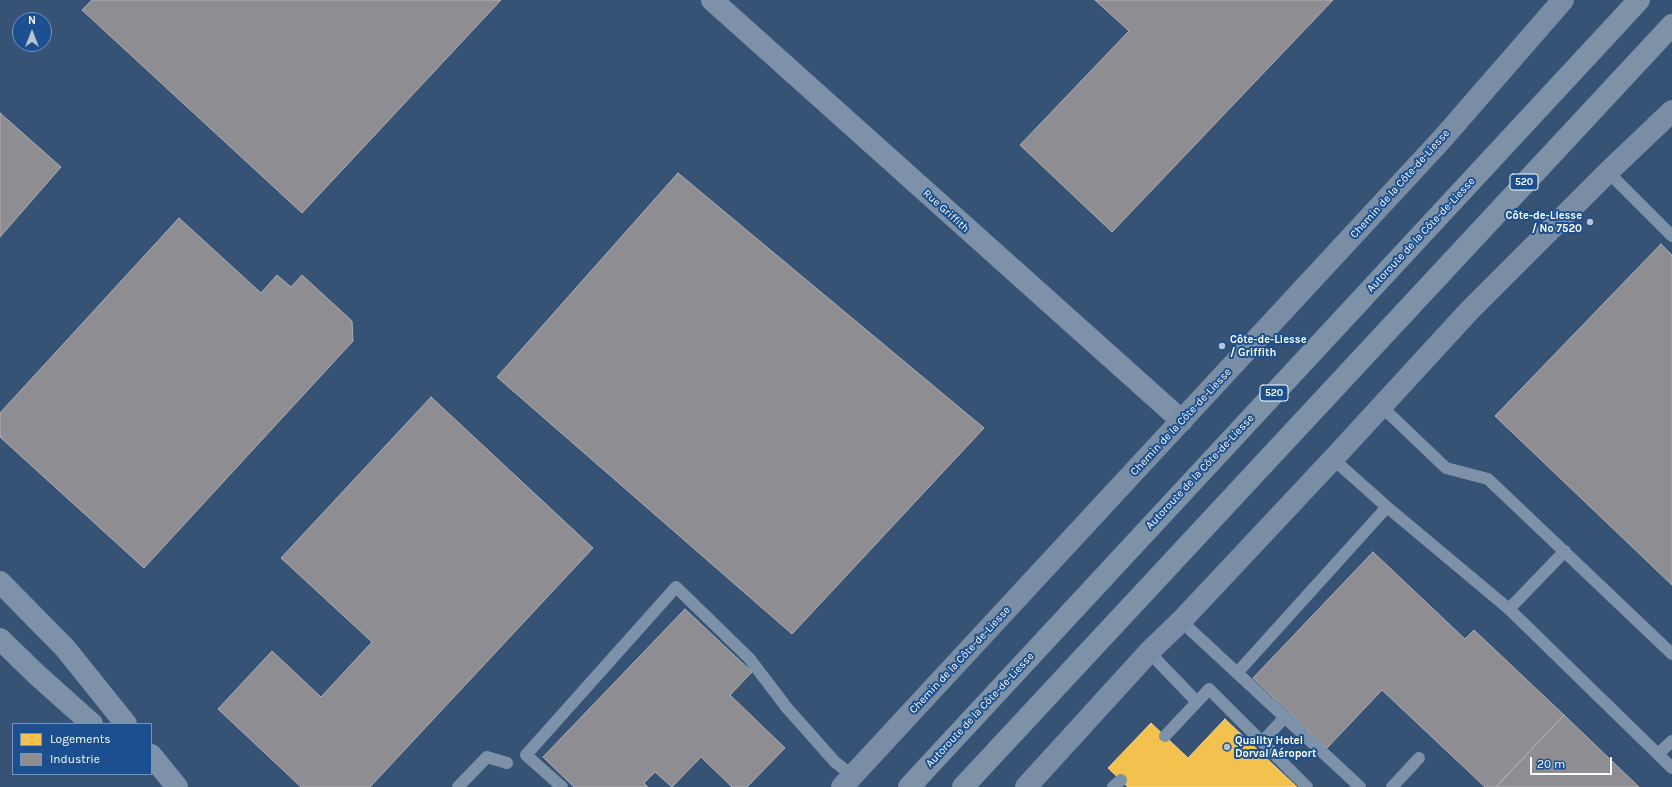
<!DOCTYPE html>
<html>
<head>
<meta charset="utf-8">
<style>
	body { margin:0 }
	#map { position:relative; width:1672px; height:787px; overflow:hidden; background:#365274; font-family:Karla,sans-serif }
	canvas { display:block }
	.legend { position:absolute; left:12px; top:723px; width:140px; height:52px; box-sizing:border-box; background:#1b4f8f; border:1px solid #7695bc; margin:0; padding:5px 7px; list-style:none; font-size:12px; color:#fff }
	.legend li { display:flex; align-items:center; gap:8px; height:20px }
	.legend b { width:20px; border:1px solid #7695bc }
	.north { position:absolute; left:12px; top:12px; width:40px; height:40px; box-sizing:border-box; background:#1b4f8f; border:1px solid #7695bc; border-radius:50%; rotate:0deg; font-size:11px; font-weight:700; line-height:16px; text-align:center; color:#fff }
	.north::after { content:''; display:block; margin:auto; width:14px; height:18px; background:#b9c2ce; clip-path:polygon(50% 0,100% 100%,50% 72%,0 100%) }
	.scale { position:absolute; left:1530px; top:757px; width:82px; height:18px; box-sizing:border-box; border:2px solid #fff; border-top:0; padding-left:5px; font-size:12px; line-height:14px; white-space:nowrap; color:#fff; -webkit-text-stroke:3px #1b4f8f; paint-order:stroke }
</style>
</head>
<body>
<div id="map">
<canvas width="1672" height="787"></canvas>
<ul class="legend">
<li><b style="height:11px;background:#f2c14e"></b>Logements</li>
<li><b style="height:11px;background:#8d8d92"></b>Industrie</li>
</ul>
<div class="north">N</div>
<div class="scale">20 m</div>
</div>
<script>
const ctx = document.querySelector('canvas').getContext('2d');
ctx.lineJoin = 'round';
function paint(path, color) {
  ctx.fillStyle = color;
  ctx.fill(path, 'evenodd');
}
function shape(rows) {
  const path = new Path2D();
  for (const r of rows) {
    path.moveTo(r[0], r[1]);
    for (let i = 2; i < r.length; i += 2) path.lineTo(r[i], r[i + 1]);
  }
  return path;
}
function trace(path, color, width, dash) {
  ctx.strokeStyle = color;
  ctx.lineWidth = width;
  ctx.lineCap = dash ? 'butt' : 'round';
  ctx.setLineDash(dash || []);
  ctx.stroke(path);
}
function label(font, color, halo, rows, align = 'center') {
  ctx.font = font + ' Karla,sans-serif';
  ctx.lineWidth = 4;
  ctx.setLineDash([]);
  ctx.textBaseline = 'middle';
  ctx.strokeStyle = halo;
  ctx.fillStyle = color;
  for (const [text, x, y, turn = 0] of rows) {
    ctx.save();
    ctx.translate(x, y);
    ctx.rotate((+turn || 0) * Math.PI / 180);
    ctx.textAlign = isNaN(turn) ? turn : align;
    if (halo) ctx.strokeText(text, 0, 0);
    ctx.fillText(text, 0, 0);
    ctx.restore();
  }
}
const homes = shape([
	[1225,719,1297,787,1128,787,1108,768,1151,723,1188,758,1225,719]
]);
paint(homes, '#f2c14e');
trace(homes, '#f6d483', 1);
const industry = shape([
	[92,0,501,0,302,213,82,10,92,0],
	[1095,0,1333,0,1112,232,1020,145,1129,31,1095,0],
	[0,113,61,167,0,237,0,113],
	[678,173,984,428,792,634,497,377,678,173],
	[179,218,261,293,277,275,291,287,302,275,352,321,353,341,144,568,0,437,0,413,179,218],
	[1661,244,1672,255,1672,585,1495,416,1661,244],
	[431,397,593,548,370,787,301,787,218,709,272,651,321,697,372,642,281,558,431,397],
	[1373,552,1465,639,1474,630,1564,715,1496,787,1485,787,1382,690,1327,748,1253,678,1373,552],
	[685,609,752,672,730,695,785,748,747,787,732,787,701,757,672,787,655,772,644,783,648,787,574,787,543,757,685,609],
	[1564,715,1639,787,1496,787,1564,715]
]);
paint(industry, '#8d8d92');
trace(industry, '#afafb3', 1);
trace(shape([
	[1608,172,1672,236],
	[1381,406,1446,468,1488,479,1672,654],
	[1333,459,1387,507,1509,609,1672,768],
	[1509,609,1565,551],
	[1181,621,1360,787],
	[1149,652,1197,702,1165,736],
	[1237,673,1387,507],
	[1197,702,1209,689,1307,787],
	[1262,742,1285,717],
	[1658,754,1672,741],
	[458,787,487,757,507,763],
	[562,787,526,755,676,587,749,658,787,708,835,762,853,776],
	[1113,787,1121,780],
	[1392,787,1419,758]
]), '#7d92a8', 12);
trace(shape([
	[712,0,1182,421],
	[0,582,65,648,126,724],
	[0,639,36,674,92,724],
	[151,755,177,787]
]), '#7d92a8', 22);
trace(shape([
	[842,787,1369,218,1443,138,1563,0],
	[1026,787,1149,652,1181,621,1333,459,1470,310,1608,172,1672,111]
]), '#798da4', 22);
trace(shape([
	[909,787,1639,0],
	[963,787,1672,25]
]), '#7e92a7', 22);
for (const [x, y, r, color] of [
	[1590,222,4,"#b9c2ce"],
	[1222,346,4,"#b9c2ce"],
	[1227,747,4,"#b9c2ce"]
]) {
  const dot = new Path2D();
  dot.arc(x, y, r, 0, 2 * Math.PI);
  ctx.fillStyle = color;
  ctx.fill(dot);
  trace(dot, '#1b4f8f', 1.5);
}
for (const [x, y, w] of [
	[1524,182,28],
	[1274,393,28]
]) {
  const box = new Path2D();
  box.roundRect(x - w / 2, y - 8, w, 16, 3);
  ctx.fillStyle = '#1b4f8f';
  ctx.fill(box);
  trace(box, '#fff', 1);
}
label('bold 10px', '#fff', null, [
	["520",1524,182],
	["520",1274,393]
]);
label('11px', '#fff', '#1b4f8f', [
	["Chemin de la Côte-de-Liesse",1400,184,-48],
	["Rue Griffith",946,211,42],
	["Autoroute de la Côte-de-Liesse",1421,235,-47],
	["Chemin de la Côte-de-Liesse",1181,422,-47],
	["Autoroute de la Côte-de-Liesse",1200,472,-47],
	["Chemin de la Côte-de-Liesse",960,660,-47],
	["Autoroute de la Côte-de-Liesse",980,710,-47]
]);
label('bold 11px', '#fff', '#1b4f8f', [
	["Côte-de-Liesse",1582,216,"right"],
	["/ No 7520",1582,229,"right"],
	["Côte-de-Liesse",1230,340],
	["/ Griffith",1230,353],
	["Quality Hotel",1235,741],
	["Dorval Aéroport",1235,754]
], 'left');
</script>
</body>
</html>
